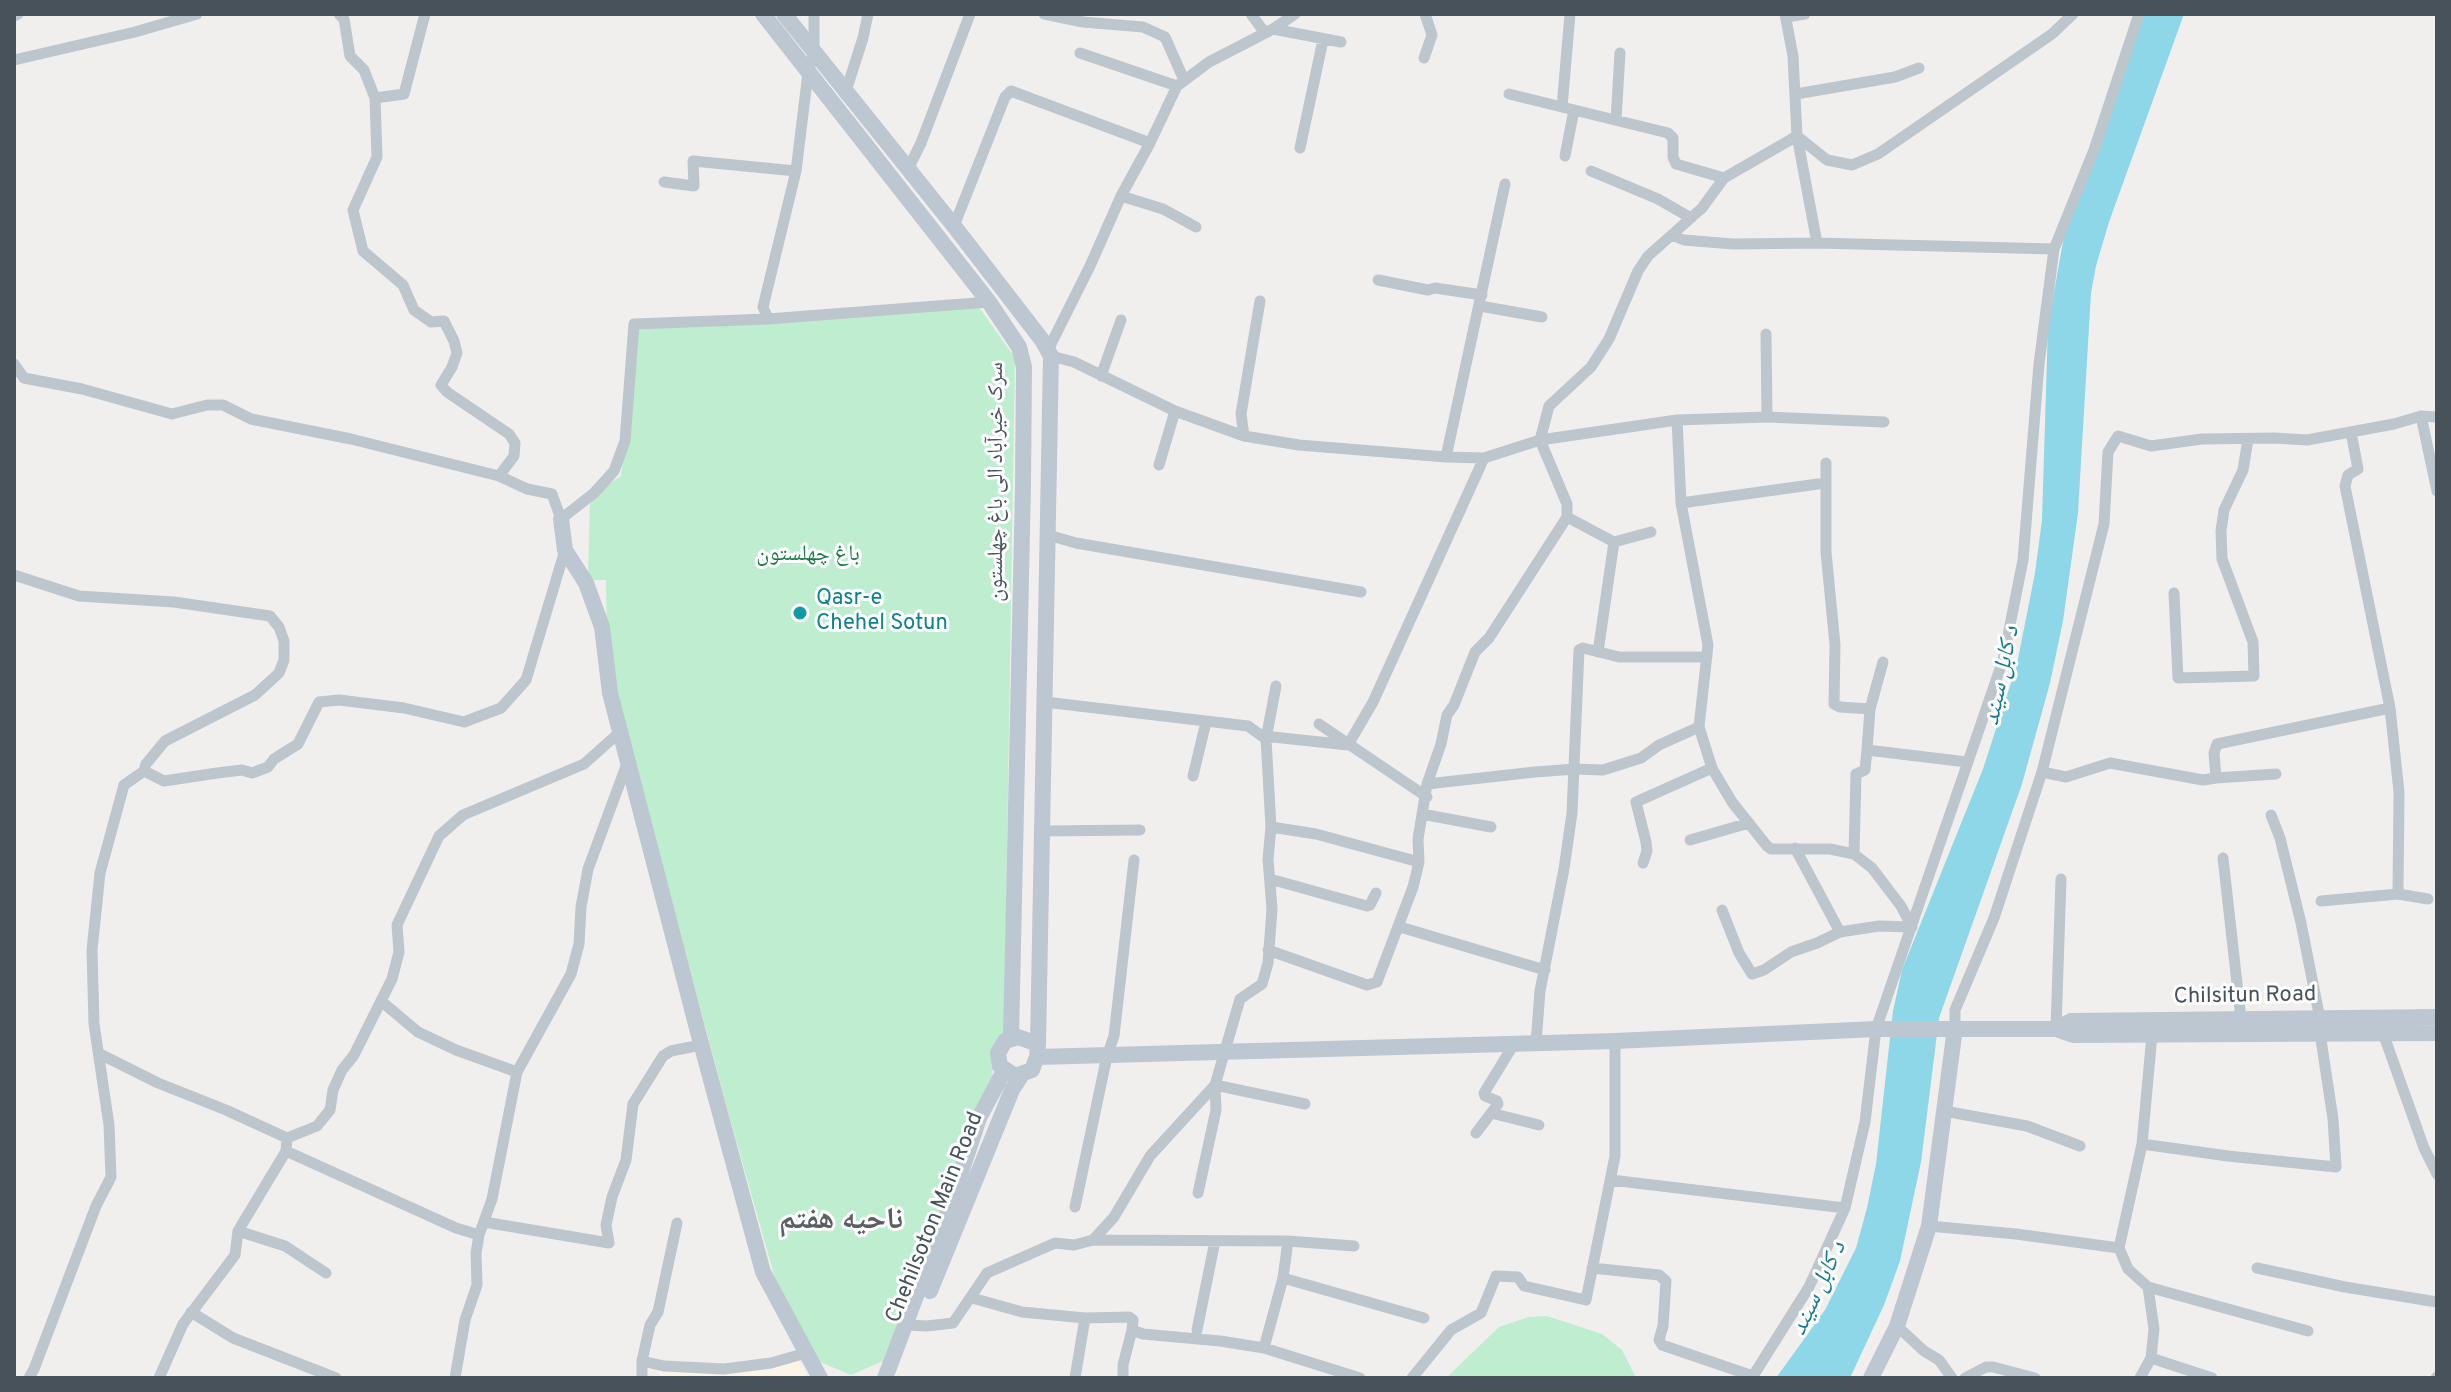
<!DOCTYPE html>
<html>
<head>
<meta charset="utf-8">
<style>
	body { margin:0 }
	#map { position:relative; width:2451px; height:1392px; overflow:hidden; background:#f1eeee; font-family:Overpass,sans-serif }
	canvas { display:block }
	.frame { position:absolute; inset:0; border:16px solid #47525b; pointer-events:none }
</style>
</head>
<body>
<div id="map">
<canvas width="2451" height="1392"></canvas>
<div class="frame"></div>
</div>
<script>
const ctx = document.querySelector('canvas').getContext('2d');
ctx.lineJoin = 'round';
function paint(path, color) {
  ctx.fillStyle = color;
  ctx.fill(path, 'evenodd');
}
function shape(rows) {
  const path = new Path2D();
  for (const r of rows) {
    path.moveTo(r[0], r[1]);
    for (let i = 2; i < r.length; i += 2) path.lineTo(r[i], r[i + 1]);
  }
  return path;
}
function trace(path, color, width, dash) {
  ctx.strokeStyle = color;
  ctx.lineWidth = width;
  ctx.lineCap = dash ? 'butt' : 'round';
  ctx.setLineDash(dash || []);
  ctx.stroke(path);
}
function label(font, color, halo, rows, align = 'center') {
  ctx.font = font + ' Overpass,"Noto Naskh Arabic",sans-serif';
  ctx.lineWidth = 6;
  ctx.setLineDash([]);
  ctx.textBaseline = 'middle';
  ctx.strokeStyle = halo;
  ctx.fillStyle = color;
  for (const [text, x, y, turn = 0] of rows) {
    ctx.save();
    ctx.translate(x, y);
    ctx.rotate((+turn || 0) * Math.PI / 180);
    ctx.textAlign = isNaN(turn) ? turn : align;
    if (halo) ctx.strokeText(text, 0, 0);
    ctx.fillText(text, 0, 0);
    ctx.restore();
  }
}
paint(shape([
	[799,1361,808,1378,659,1378,659,1370,722,1375]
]), '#fbf5e8');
paint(shape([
	[976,303,1015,358,1004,1033,995,1050,992,1078,883,1361,851,1375,813,1359,780,1296,729,1115,607,659,606,580,588,580,590,496,621,476,636,326],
	[1547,1316,1602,1334,1622,1350,1636,1378,1446,1378,1499,1327,1529,1317]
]), '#beedcf');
paint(shape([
	[2144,14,2184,14,2109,222,2096,266,2091,293,2078,513,2063,621,2050,683,2022,784,1939,1018,1921,1162,1900,1261,1884,1305,1850,1378,1776,1378,1825,1310,1856,1248,1867,1208,1876,1164,1893,1011,1902,970,1983,769,2017,664,2035,573,2042,520,2048,326,2064,236]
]), '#8dd7e8');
trace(shape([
	[339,14,344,19,350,56,364,70,375,98,377,157,353,210,363,251,403,285,414,310,431,322,444,321,454,341,457,353,452,367,441,385,447,392,509,434,515,443,514,456,499,476],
	[1044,14,1083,22,1143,27,1165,37,1184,80],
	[1251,14,1265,33],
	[1785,14,1793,56,1797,136,1817,243],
	[14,16,18,14],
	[1786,17,1805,14],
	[1273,29,1341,42],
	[1080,53,1177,86],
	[1424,58,1432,35,1425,14],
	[14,60,135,32,197,14],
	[845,94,863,38,868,14],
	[1509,94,1668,133,1673,138,1673,157,1676,164,1724,178],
	[1796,94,1895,77,1919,68],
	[375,98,404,94,425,14],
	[1562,107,1570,14],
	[1616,120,1620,53],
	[1797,136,1827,160,1852,165,1878,154,2052,34,2073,14],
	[1300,148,1323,40],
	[1565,156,1574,110],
	[908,169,921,143,970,14],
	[1591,171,1658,199,1691,218],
	[664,182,694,186,693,161,796,171],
	[1121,196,1163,209,1196,227],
	[954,226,1005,97,1011,91,1150,143],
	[1672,235,1684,240,1733,244,1817,243,2054,249],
	[1378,280,1428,290,1435,288,1482,295],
	[1480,306,1542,317],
	[768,319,763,307,796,171,808,73,814,52,814,14],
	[1766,334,1767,417],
	[1048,350,1090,266,1121,196,1150,143,1177,86,1209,62,1273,29,1295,14],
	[1051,356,1074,362,1175,411,1244,436,1299,445,1446,457,1484,458,1540,440,1677,420,1767,417,1884,422],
	[14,364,24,378,82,389,172,414,207,405,223,405,251,419,351,439,499,476,527,489,552,494,561,519,594,493,614,471,625,441,634,324,768,319,989,302],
	[1101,376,1121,320],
	[2421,416,2437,491],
	[1677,420,1681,503,1708,645,1699,727,1712,768,1732,802,1767,846,1771,849,1830,849,1854,854,1872,868,1901,906,1912,927],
	[2351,432,2358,469,2348,475,2345,486,2390,708,2399,792,2398,894],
	[1244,436,1241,414,1260,301],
	[1446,457,1505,184],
	[1826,463,1826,552,1835,645,1834,704,1840,707,1870,709],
	[1159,465,1175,411],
	[1681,503,1825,483],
	[1567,517,1614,542,1651,532],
	[1048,535,1076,543,1361,592],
	[14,575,79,596,174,602,270,616,279,627,284,641,284,660,279,673,255,695,165,741,146,764,144,771,124,785,100,873,92,950,94,1024,109,1125,111,1177,96,1206,34,1369,29,1378],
	[2174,593,2178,678,2254,676,2253,642,2222,559,2221,531,2224,510,2243,470,2248,439],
	[1598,652,1614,542],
	[1883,662,1870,709,1867,750,1967,762],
	[1045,702,1248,726,1266,739],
	[1319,724,1427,797],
	[1266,739,1273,737,1348,745,1373,702,1484,458],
	[144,771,164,781,217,773,242,770,252,773,268,767,274,759,298,744,319,702,339,700,404,708,464,722,501,708,526,680,565,550],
	[2042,772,2066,777,2110,763,2203,780,2216,778,2214,753,2217,744,2390,708],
	[1193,776,1206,722],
	[2216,778,2276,774],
	[1427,784,1535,772,1575,769,1603,770,1641,758,1659,745,1699,727],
	[1422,814,1491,827],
	[2271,815,2280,838,2301,923,2320,1019],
	[1271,827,1316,834,1419,862],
	[1042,831,1140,830],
	[1690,840,1749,823],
	[1795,848,1840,932],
	[1854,854,1856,774,1865,770,1867,750],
	[2223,858,2241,1019],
	[1643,863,1647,851,1646,842,1636,802,1712,768],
	[1270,879,1367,906,1370,905,1376,893],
	[2321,901,2398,894,2428,899],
	[1722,910,1739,953,1752,974,1764,970,1791,952,1817,943,1840,932,1879,926,1912,927],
	[1400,927,1545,970],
	[1268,950,1367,985,1377,982,1413,887,1419,862,1418,839,1427,784,1441,744,1447,715,1454,705,1475,652,1489,638,1567,517,1567,504,1540,440,1549,406,1591,367,1609,339,1638,271,1648,256,1702,208,1724,178,1797,136],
	[381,1001,418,1032,456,1050,517,1072],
	[1955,1028,1955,1010,1994,918,2042,772,2104,524,2108,452,2118,436,2151,446,2202,439,2274,438,2307,440,2394,424,2421,416,2437,417],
	[2056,1029,2061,879],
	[2383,1033,2424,1148,2437,1174],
	[1536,1043,1540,991,1564,869,1572,813,1579,650,1583,648,1619,657,1707,657],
	[100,1054,158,1083,226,1110,287,1138],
	[1944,1111,2027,1126,2080,1146],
	[1491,1113,1539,1125],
	[1476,1133,1498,1104,1497,1101,1485,1096,1484,1093,1514,1044],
	[2142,1144,2228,1156,2336,1167,2333,1119,2320,1033],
	[286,1151,456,1228,479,1235],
	[1611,1180,1845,1208],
	[1198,1193,1216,1110,1215,1085,1305,1104],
	[1075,1207,1107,1056,1114,1036,1134,860],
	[484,1222,609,1243,606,1225,612,1197,626,1160,633,1104,663,1056,671,1051,701,1045],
	[1929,1226,2016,1234,2119,1248],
	[238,1231,285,1246,326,1273],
	[1093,1240,1114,1217,1150,1156,1215,1085,1240,999,1262,984,1268,963,1272,909,1268,859,1271,827,1266,739,1276,686],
	[1592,1268,1659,1275,1666,1281,1663,1326,1659,1340,1662,1345,1753,1376,1809,1287,1845,1208,1865,1122,1876,1029,2003,660,2023,560,2039,364,2054,249,2094,150,2139,14],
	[2257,1268,2345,1287,2437,1302],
	[1283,1278,1424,1318],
	[2148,1287,2308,1331],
	[972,1298,1022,1312,1085,1318,1129,1317,1133,1320,1132,1330,1143,1334,1220,1341,1264,1348,1360,1378],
	[191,1312,233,1338,336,1378],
	[907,1325,927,1326,953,1323,987,1273,1055,1243,1074,1245,1093,1240,1288,1241,1354,1246],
	[1897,1326,1924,1351,1939,1360,1952,1378],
	[1197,1330,1215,1241],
	[1264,1348,1283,1278,1288,1241],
	[2151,1358,2212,1378],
	[642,1361,664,1366,724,1369,771,1363,806,1353],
	[159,1378,183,1324,235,1255,238,1231,286,1151,287,1138,317,1126,330,1110,333,1090,342,1070,354,1055,392,979,399,952,397,925,439,836,463,815,584,764,621,731],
	[455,1378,465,1320,477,1285,476,1253,479,1235,492,1199,517,1072,571,974,579,944,581,907,588,869,628,761],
	[642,1378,642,1361,650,1325,658,1312,677,1223],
	[1075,1378,1085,1318],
	[1123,1378,1123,1365,1132,1330],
	[1412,1378,1451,1330,1481,1313,1496,1276,1518,1277,1524,1286,1586,1300,1615,1156,1615,1041],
	[1965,1378,1986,1367,1993,1367,2035,1378],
	[2140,1378,2151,1358,2154,1329,2148,1287,2128,1269,2119,1248,2142,1144,2152,1035],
	[2436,1378,2437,1377]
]), '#bdc6cd', 11);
trace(shape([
	[763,14,989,302,1019,347,1024,367,1023,486,1011,1038],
	[784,14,954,226,1042,340,1051,356,1038,1044],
	[561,519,565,550,586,583,602,627,610,693,698,1032,763,1272,820,1378],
	[2056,1029,2071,1021,2437,1017],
	[1018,1037,1038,1044,1037,1057,1032,1070,1015,1076,1000,1066,998,1053,1005,1041,1018,1037],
	[1037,1057,1615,1041,1876,1029,2056,1029,2073,1035,2437,1033],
	[930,1291,1012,1090,1021,1076],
	[885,1378,948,1212,979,1118,1004,1071],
	[1871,1378,1897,1326,1929,1226,1955,1028]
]), '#bdc7d2', 16);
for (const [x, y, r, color] of [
	[800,613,8,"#0f9aa8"]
]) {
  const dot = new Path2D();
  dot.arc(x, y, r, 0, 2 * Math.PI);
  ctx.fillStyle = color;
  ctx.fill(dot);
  trace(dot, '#fff', 3);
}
label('22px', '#47525b', '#fff', [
	["سرک خیرآباد الی باغ چهلستون",998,482,-90],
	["Chilsitun Road",2245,997,-1],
	["Chehilsoton Main Road",936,1218,-68]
]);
label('22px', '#1a7a48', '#fff', [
	["باغ چهلستون",808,556]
]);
label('22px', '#0d838f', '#fff', [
	["Qasr-e",816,600],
	["Chehel Sotun",816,625]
], 'left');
label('italic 24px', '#127c95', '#fff', [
	["د کابل سيند",2003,676,-78],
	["د کابل سيند",1820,1289,-65]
]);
label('bold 30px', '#5b5f63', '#fff', [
	["ناحیه هفتم",841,1222]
]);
</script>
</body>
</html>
